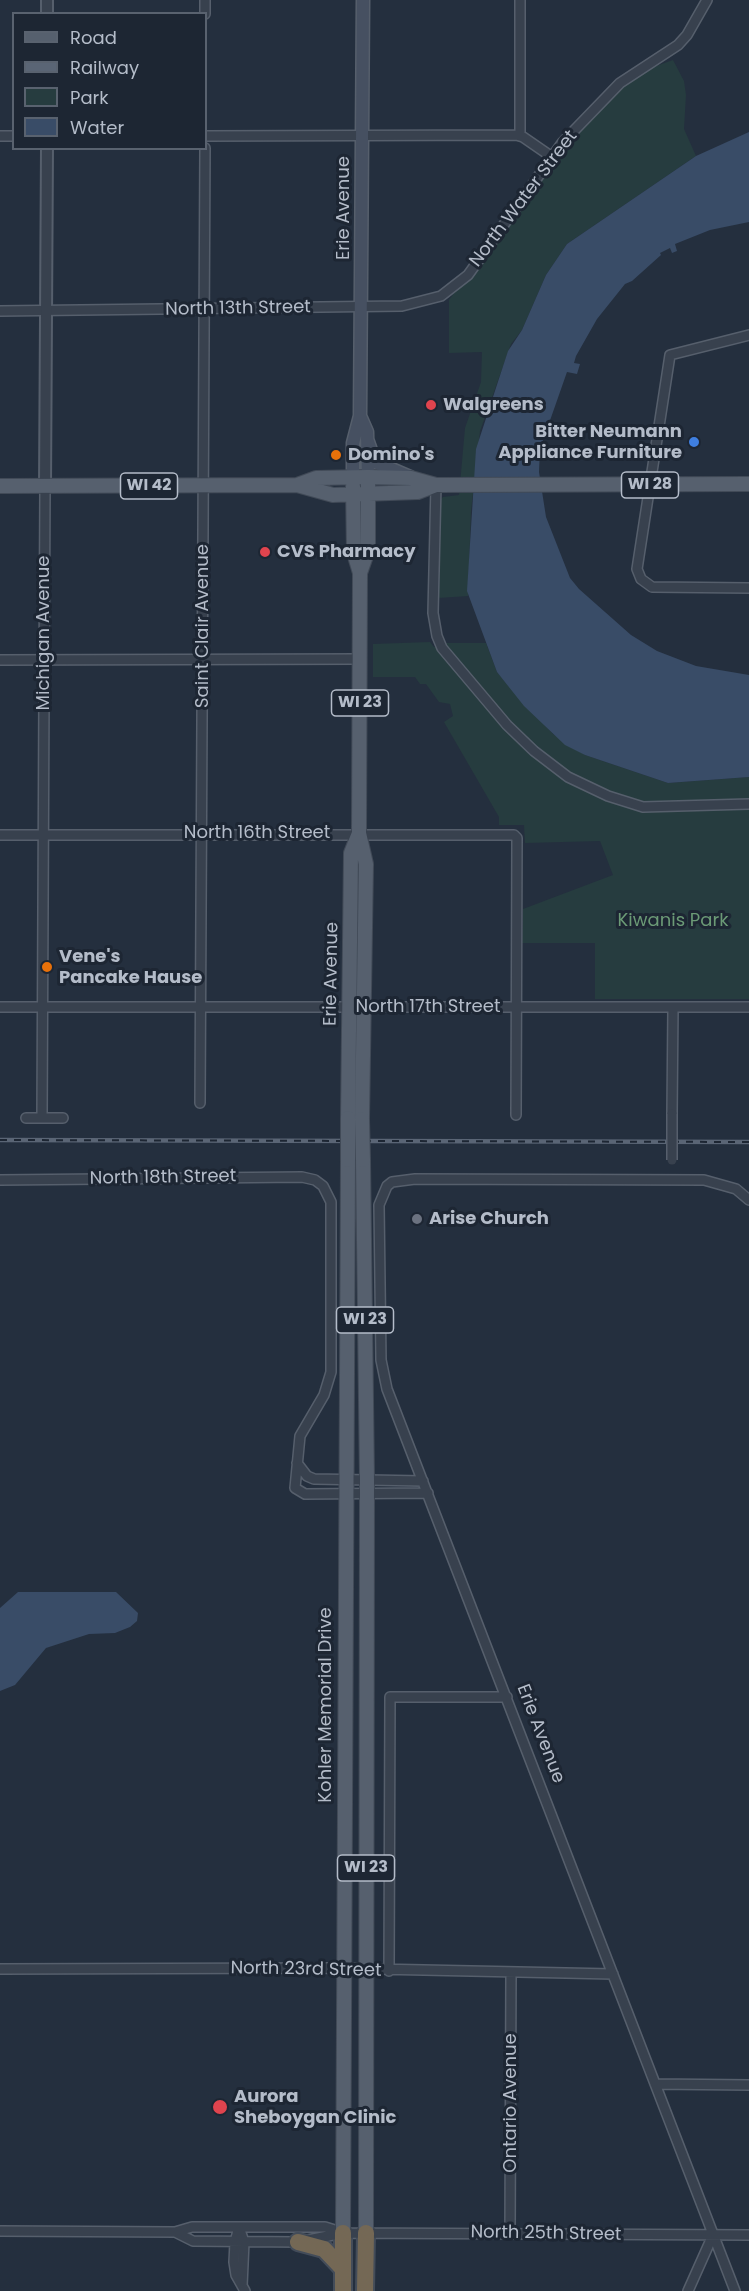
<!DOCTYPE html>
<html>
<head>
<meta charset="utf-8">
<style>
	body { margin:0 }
	#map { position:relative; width:749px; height:2291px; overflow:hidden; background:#242f3e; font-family:Poppins,sans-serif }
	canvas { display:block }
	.legend { position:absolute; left:12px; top:12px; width:195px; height:138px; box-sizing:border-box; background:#1d2633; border:2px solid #59626f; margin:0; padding:8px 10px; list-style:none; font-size:18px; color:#b4bcc9 }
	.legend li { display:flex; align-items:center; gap:12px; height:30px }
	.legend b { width:30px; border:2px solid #59626f }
</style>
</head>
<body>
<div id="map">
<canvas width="749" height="2291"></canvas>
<ul class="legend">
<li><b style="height:8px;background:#56606e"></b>Road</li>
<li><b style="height:8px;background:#5a6575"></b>Railway</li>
<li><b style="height:16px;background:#263c3f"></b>Park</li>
<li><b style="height:16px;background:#394c67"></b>Water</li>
</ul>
</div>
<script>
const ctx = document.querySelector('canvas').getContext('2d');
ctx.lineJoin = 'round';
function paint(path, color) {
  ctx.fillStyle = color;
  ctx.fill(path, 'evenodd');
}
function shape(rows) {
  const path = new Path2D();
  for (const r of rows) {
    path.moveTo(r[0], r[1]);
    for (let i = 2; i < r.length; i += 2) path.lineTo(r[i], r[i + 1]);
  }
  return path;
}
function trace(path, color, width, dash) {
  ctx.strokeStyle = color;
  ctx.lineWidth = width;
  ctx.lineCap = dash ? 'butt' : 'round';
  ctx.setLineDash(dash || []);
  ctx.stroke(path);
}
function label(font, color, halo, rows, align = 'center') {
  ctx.font = font + ' Poppins,sans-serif';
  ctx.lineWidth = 6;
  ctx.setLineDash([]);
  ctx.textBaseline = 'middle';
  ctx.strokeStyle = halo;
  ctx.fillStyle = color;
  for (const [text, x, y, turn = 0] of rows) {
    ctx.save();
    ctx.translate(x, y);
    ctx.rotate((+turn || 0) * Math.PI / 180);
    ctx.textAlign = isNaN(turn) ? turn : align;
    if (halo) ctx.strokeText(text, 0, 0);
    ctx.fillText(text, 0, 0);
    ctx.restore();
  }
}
paint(shape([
	[673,60,684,81,686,95,684,129,696,156,567,244,546,275,522,330,511,344,480,431,471,511,468,596,438,598,439,501,443,497,459,495,465,428,481,382,482,352,449,353,449,300,560,147,634,74],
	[430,642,434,647,445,643,486,643,497,672,553,734,585,755,668,783,749,777,749,999,595,999,595,943,522,943,523,909,613,875,600,841,525,843,524,825,499,825,499,817,444,722,453,716,450,704,439,702,426,684,420,684,415,677,373,677,373,644]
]), '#263c3f');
paint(shape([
	[749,132,749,222,710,230,675,244,677,251,672,253,670,248,660,253,661,255,632,281,625,284,597,319,576,356,574,363,580,364,577,374,567,372,540,449,539,472,546,517,570,578,579,589,631,635,657,651,696,666,749,675,749,777,668,783,585,755,565,745,524,706,497,672,467,591,476,449,508,351,522,330,546,275,567,244,696,156],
	[18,1592,116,1592,138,1613,137,1621,130,1627,115,1633,89,1634,46,1648,15,1685,0,1691,0,1608]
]), '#394c67');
const minor = shape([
	[205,14,205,0],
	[0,136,14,136],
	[206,136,516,135,523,137,552,157],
	[520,136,520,0],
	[0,311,402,306,441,296,468,275,562,143,620,83,678,45,687,35,707,0],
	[749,335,670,355,637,569,641,579,652,587,749,588],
	[436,485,433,613,437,636,442,648,507,725,534,751,568,777,608,796,643,807,749,804],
	[0,660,360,659],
	[0,835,514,835,517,838,516,1115],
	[0,1007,749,1007],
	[200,1103,205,148],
	[672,1114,673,1007],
	[26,1118,63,1118],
	[42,1118,45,486],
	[0,1180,302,1177,315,1180,323,1186,331,1202,331,1372,324,1395,300,1436,295,1488,305,1494,428,1493],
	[297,1463,307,1476,314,1479,423,1481],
	[0,1969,329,1968,613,1974],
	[389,1971,390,1697,507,1697],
	[655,2084,749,2085],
	[239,2227,235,2242,234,2262,236,2275,245,2291],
	[239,2227,244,2242,242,2286],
	[0,2231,175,2232,192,2227,325,2227,341,2232],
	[175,2232,193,2241,298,2242,343,2233,749,2235],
	[510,2234,511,1973],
	[688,2291,713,2235],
	[735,2291,387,1389,381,1360,379,1205,387,1186,392,1182,415,1179,704,1180,736,1189,749,1200]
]);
const tertiary = shape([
	[47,14,47,0],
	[45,486,47,148]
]);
const secondary = shape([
	[360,416,367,432,368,477],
	[367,439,375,462,410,477],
	[353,477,353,443,360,416,363,0]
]);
const primary = shape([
	[297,485,316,478,368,477,411,478,436,485,749,484],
	[0,486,297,485,333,495,418,492,436,485],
	[353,486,354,553,360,573],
	[348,1118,351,853,359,833],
	[362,1119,366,864,359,833,360,573,368,550,368,477],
	[363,1160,367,1480,366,2233],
	[343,2233,348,1160]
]);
const motorway = shape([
	[298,2242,324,2249,343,2269],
	[343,2291,343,2233],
	[365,2291,366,2233]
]);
trace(minor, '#565f6c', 12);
trace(tertiary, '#565f6c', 14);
trace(secondary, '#565f6c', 15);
trace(primary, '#414a57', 16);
trace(motorway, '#434c59', 20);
trace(minor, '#38414e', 9);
trace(tertiary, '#38414e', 10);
trace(secondary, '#465061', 12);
trace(primary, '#56606e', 14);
trace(motorway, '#746855', 16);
const rail = shape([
	[0,1140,749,1142]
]);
trace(rail, '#5a6575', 4.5);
trace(rail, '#1d2633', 2, [7]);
const minorBridge = shape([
	[672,1160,672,1114]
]);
const primaryBridge = shape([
	[362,1119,363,1160],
	[348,1160,348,1118]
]);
trace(minorBridge, '#565f6c', 12, []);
trace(primaryBridge, '#414a57', 16, []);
trace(minorBridge, '#38414e', 9);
trace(primaryBridge, '#56606e', 14);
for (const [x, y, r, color] of [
	[431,405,6,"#e0444e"],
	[694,442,6,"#3f7fe0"],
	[336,455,6,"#e8710a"],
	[265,552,6,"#e0444e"],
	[47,967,6,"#e8710a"],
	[417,1219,6,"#6b7280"],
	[220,2107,8,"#e0444e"]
]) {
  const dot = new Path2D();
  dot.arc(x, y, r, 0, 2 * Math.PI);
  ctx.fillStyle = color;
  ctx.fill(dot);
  trace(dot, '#1d2633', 2);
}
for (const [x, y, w] of [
	[650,485,57],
	[149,486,57],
	[360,703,57],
	[365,1320,57],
	[366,1868,57]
]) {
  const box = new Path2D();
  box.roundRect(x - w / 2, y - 13, w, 26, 4.5);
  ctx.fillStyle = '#1d2633';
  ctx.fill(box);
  trace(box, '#b4bcc9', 1.5);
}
label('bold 16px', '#b4bcc9', null, [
	["WI 28",650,485],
	["WI 42",149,486],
	["WI 23",360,703],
	["WI 23",365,1320],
	["WI 23",366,1868]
]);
label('18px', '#b4bcc9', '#1d2633', [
	["North Water Street",524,199,-53],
	["Erie Avenue",344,208,-90],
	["North 13th Street",238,309,-1],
	["Saint Clair Avenue",203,626,-90],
	["Michigan Avenue",44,633,-90],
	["North 16th Street",257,833],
	["Erie Avenue",332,974,-89],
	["North 17th Street",428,1007],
	["North 18th Street",163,1178,-1],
	["Kohler Memorial Drive",326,1705,-90],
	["Erie Avenue",540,1734,69],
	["North 23rd Street",306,1970,1],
	["Ontario Avenue",511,2103,-90],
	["North 25th Street",546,2234,1]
]);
label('bold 18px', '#b4bcc9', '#1d2633', [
	["Walgreens",443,405],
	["Bitter Neumann",682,432,"right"],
	["Appliance Furniture",682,453,"right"],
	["Domino's",348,455],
	["CVS Pharmacy",277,552],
	["Vene's",59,957],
	["Pancake Hause",59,978],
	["Arise Church",429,1219],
	["Aurora",234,2097],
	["Sheboygan Clinic",234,2118]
], 'left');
label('18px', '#6b9a76', '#1d2633', [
	["Kiwanis Park",673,921]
]);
</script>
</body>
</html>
